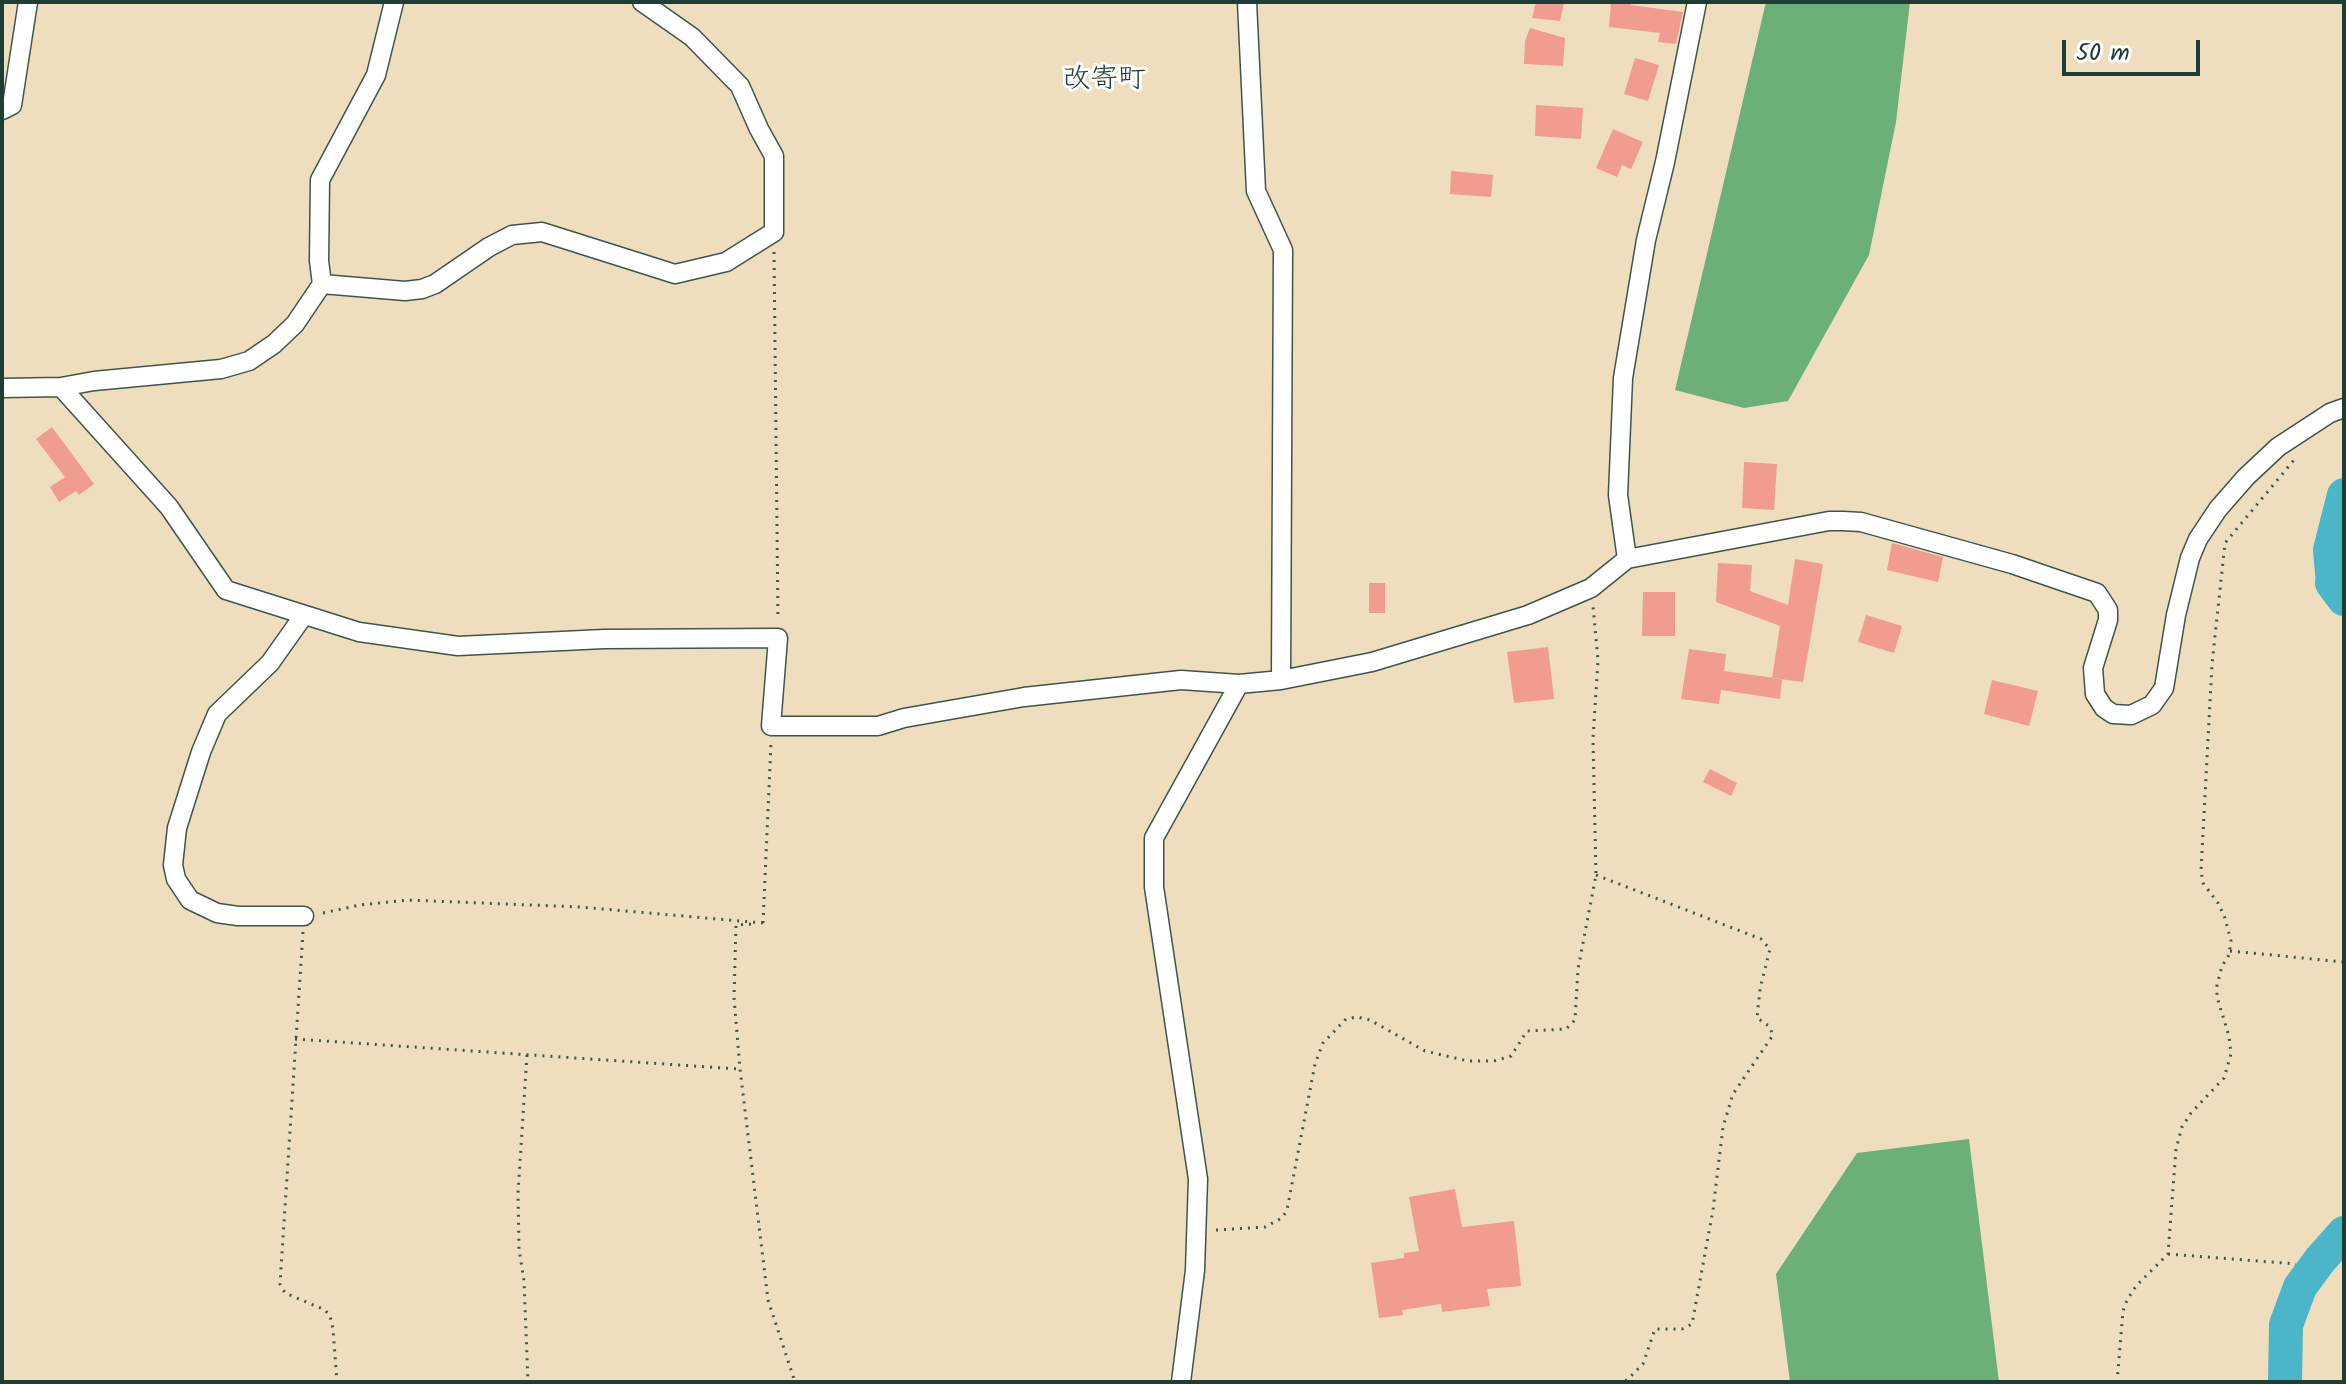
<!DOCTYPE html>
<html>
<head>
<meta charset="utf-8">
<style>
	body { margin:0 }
	#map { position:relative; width:2346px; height:1384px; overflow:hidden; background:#eedebe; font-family:Kalam,sans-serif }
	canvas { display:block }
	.frame { position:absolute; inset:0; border:4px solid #1f3d34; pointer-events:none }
	.scale { position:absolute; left:2062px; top:40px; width:138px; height:36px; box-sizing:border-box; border:4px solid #1f3d34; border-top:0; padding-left:10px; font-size:24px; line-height:28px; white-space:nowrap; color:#1f3d34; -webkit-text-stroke:6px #fff; paint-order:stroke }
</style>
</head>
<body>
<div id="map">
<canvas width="2346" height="1384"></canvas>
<div class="frame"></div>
<div class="scale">50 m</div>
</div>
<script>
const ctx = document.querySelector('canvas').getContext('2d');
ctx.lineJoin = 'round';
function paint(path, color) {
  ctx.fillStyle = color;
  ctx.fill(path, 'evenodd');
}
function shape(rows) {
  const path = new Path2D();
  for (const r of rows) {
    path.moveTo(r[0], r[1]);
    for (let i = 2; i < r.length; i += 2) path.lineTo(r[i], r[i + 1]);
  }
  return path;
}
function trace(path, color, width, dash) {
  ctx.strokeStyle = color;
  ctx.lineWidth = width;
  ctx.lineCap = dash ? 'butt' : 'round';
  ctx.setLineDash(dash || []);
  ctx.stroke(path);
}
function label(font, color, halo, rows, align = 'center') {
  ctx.font = font + ' Kalam,"Klee One",sans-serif';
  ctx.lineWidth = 6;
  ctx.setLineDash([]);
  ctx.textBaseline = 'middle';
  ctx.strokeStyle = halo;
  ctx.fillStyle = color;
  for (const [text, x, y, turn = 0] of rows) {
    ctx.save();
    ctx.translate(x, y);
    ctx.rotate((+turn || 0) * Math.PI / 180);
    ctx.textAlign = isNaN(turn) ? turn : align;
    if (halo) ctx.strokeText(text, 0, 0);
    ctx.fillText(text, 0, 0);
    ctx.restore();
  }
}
paint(shape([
	[1766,2,1910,2,1896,122,1869,255,1788,401,1744,408,1675,390],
	[1969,1139,1999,1382,1790,1382,1776,1274,1857,1153]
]), '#6bb177');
trace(shape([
	[2344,495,2330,550,2333,584,2332,583,2344,599],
	[2285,1382,2286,1325,2300,1287,2320,1260,2344,1233]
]), '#4bb6c7', 34);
paint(shape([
	[1536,2,1564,2,1560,21,1532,18],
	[1611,2,1631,2,1631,5,1683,12,1676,44,1658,42,1660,33,1609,27],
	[1530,28,1565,38,1563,66,1524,64,1525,41],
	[1635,58,1659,65,1648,101,1624,94],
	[1536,105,1583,108,1581,139,1535,136],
	[1613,129,1643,142,1631,169,1622,165,1617,177,1596,168],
	[1451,171,1493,175,1491,197,1450,194],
	[52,427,94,484,79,495,76,491,59,502,50,487,65,477,36,439],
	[1744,462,1777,464,1774,510,1742,508],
	[1892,543,1943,557,1938,582,1887,570],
	[1795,559,1823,564,1803,682,1772,678,1780,626,1716,602,1718,563,1752,565,1750,591,1788,605],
	[1369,583,1385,583,1385,613,1369,613],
	[1643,592,1675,592,1675,636,1642,636],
	[1866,615,1902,626,1894,653,1858,642],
	[1548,647,1554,699,1514,703,1507,652],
	[1689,649,1726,654,1724,671,1782,679,1780,699,1721,690,1719,704,1681,699],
	[1992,680,2038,691,2029,726,1984,714],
	[1710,769,1737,783,1731,796,1703,782],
	[1455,1189,1462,1227,1514,1221,1521,1286,1487,1289,1490,1306,1442,1312,1441,1304,1402,1310,1403,1315,1379,1318,1371,1263,1404,1258,1404,1253,1419,1251,1409,1197]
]), '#f09c8f');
const street = shape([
	[1247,2,1256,191,1283,250,1281,680],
	[2,110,12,105,28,2],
	[322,284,405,291,422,289,435,284,489,247,512,235,542,232,675,274,726,262,774,232,774,156,759,129,740,86,692,37,642,2],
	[61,387,169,507,226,590,359,632,458,646,604,639,778,638,771,726,878,726,904,718,1024,697,1181,680,1239,684,1281,680,1372,662,1528,615,1591,588,1627,559,1829,521,1843,521,1861,522,2012,564,2097,593,2108,610,2108,620,2093,668,2095,694,2104,708,2113,714,2131,715,2152,705,2164,688,2176,615,2190,558,2198,539,2218,509,2246,477,2278,447,2330,413,2344,408],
	[2,388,61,387,94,381,221,369,249,361,274,344,295,324,322,284,319,261,320,180,376,75,394,2],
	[1627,559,1618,495,1623,378,1646,240,1665,162,1697,2],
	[304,916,238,916,217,913,190,900,176,879,173,865,177,828,201,752,217,714,270,663,304,615],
	[1181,1382,1195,1270,1198,1179,1154,887,1154,838,1239,684]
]);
trace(street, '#3e5549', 21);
trace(shape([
	[774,252,778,620],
	[1596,875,1761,939,1770,949,1760,989,1757,1018,1769,1026,1773,1035,1733,1094,1723,1127,1713,1210,1692,1324,1682,1329,1655,1329,1643,1364,1627,1380,1621,1382],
	[323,913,360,905,408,900,580,907,763,923],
	[763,923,771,743],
	[751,924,736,925,734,998,740,1069,768,1300,795,1382],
	[303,932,280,1284,285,1293,325,1310,330,1316,333,1329,337,1382],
	[2230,951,2344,962],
	[295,1039,738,1069],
	[527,1055,518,1193,519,1249,524,1281,528,1382],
	[1216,1230,1265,1227,1282,1218,1287,1210,1315,1064,1323,1043,1346,1019,1357,1017,1370,1020,1425,1051,1468,1061,1494,1061,1511,1056,1527,1031,1566,1029,1575,1020,1578,969,1596,875,1593,739,1598,660,1593,606],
	[2168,1254,2296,1264],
	[2117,1382,2123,1311,2127,1300,2136,1286,2168,1254,2176,1149,2182,1127,2191,1113,2224,1078,2231,1054,2229,1036,2217,997,2217,985,2222,966,2229,955,2231,941,2225,918,2218,903,2203,883,2201,871,2212,664,2225,543,2294,460]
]), '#3e5549', 3, [2, 6]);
trace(street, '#fff', 18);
label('28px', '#1f3d34', '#fff', [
	["改寄町",1104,82]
]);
</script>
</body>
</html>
